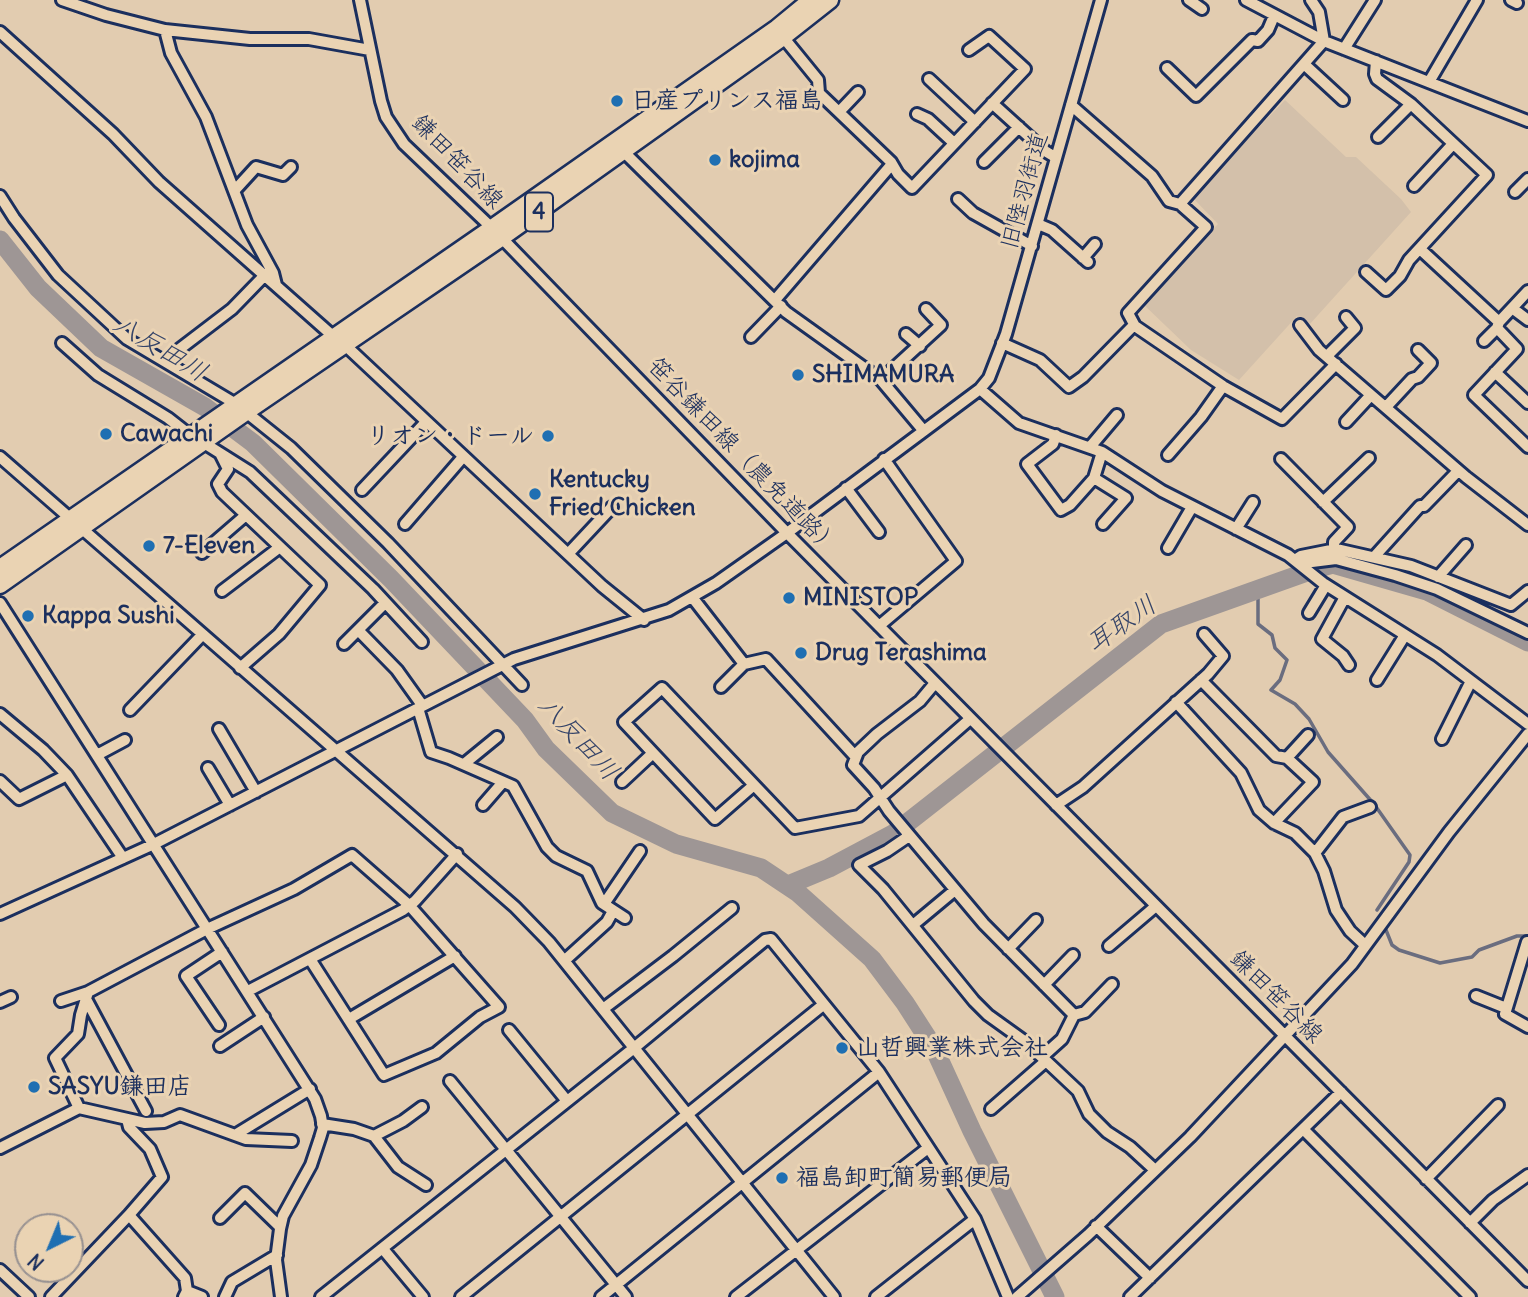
<!DOCTYPE html>
<html>
<head>
<meta charset="utf-8">
<style>
	body { margin:0 }
	#map { position:relative; width:1528px; height:1297px; overflow:hidden; background:#e2ccb0; font-family:Delius,sans-serif }
	canvas { display:block }
	.north { position:absolute; left:14px; top:1213px; width:70px; height:70px; box-sizing:border-box; background:#ead3b3; border:2px solid #979191; border-radius:50%; rotate:223deg; font-size:19px; font-weight:700; line-height:28px; text-align:center; color:#1b2f5e }
	.north::after { content:''; display:block; margin:auto; width:24px; height:32px; background:#1f6fb2; clip-path:polygon(50% 0,100% 100%,50% 72%,0 100%) }
</style>
</head>
<body>
<div id="map">
<canvas width="1528" height="1297"></canvas>
<div class="north">N</div>
</div>
<script>
const ctx = document.querySelector('canvas').getContext('2d');
ctx.lineJoin = 'round';
function paint(path, color) {
  ctx.fillStyle = color;
  ctx.fill(path, 'evenodd');
}
function shape(rows) {
  const path = new Path2D();
  for (const r of rows) {
    path.moveTo(r[0], r[1]);
    for (let i = 2; i < r.length; i += 2) path.lineTo(r[i], r[i + 1]);
  }
  return path;
}
function trace(path, color, width, dash) {
  ctx.strokeStyle = color;
  ctx.lineWidth = width;
  ctx.lineCap = dash ? 'butt' : 'round';
  ctx.setLineDash(dash || []);
  ctx.stroke(path);
}
function label(font, color, halo, rows, align = 'center') {
  ctx.font = font + ' Delius,"Klee One",sans-serif';
  ctx.lineWidth = 6;
  ctx.setLineDash([]);
  ctx.textBaseline = 'middle';
  ctx.strokeStyle = halo;
  ctx.fillStyle = color;
  for (const [text, x, y, turn = 0] of rows) {
    ctx.save();
    ctx.translate(x, y);
    ctx.rotate((+turn || 0) * Math.PI / 180);
    ctx.textAlign = isNaN(turn) ? turn : align;
    if (halo) ctx.strokeText(text, 0, 0);
    ctx.fillText(text, 0, 0);
    ctx.restore();
  }
}
paint(shape([
	[1285,100,1346,157,1356,157,1401,199,1411,212,1309,325,1297,316,1239,380,1191,350,1143,304,1218,224,1192,197]
]), '#d3c0aa');
trace(shape([
	[1258,591,1258,624,1272,635,1275,648,1287,660,1280,680,1271,690,1295,704,1309,719,1328,752,1374,804,1410,855,1409,862,1377,910],
	[1386,930,1392,945,1399,950,1440,963,1472,957,1479,950,1517,936,1528,936]
]), '#6a6d7f', 3.5);
trace(shape([
	[0,240,38,288,101,348,205,407,253,443,391,579,525,720,546,749,612,813,676,844,761,868,797,892,872,959,905,1003,934,1048,972,1131,1055,1297],
	[788,885,829,868,893,834,1161,624,1318,568,1333,564,1427,591,1528,642]
]), '#9e9695', 19);
const minor = shape([
	[62,0,106,15,165,30,250,39,309,39,370,50],
	[360,0,381,101,386,117,404,144,492,228,787,533,1528,1281],
	[1189,0,1202,9],
	[1246,0,1324,41,1528,121],
	[1311,0,1319,12,1324,41,1180,204,1206,227,1128,313,1135,326,1223,386,1282,419,1336,364],
	[1511,0,1517,3],
	[165,30,171,53,206,117,247,225,273,273,276,285],
	[0,32,113,134,159,182,334,337],
	[783,37,818,80,819,93,891,162,898,174,912,188,1025,69,989,36,969,50],
	[1344,49,1375,0],
	[1304,64,1343,100],
	[1167,68,1196,96,1252,40,1258,41,1268,30,1274,16],
	[929,79,975,122],
	[1429,82,1477,0],
	[992,103,1045,151,1055,157],
	[1071,105,1152,176,1169,201,1180,204],
	[839,112,858,92],
	[917,114,928,119,954,143],
	[1378,137,1411,104],
	[624,152,786,312,881,380,923,430],
	[984,162,1019,127],
	[1414,186,1453,144],
	[235,190,256,167,283,175,291,167],
	[1515,192,1528,179],
	[0,196,14,218,58,275,127,339,236,404],
	[958,199,973,213,1032,246],
	[1038,224,1052,230,1088,262],
	[1420,249,1499,322,1528,291],
	[1083,258,1095,244],
	[1366,272,1386,290,1400,276,1409,260,1487,175,1411,104,1377,79,1375,74,1376,61],
	[775,300,892,164],
	[1512,308,1528,320],
	[1499,322,1497,328,1517,349,1474,395,1528,447],
	[1300,325,1319,350,1466,477,1528,525],
	[906,334,920,346],
	[751,337,781,306],
	[1484,341,1497,328],
	[62,343,98,375,168,418,191,436],
	[1002,343,1040,360,1069,387,1083,377,1134,325],
	[345,345,602,586,644,620],
	[173,354,232,309,265,275],
	[1327,356,1355,328,1346,317],
	[1495,372,1528,403],
	[881,380,941,325,926,309],
	[980,389,1019,423,1102,452,1162,491,1288,555,1323,583,1437,655,1528,724],
	[1386,407,1412,379,1418,377,1431,363,1418,350],
	[246,412,291,448,388,543,522,685],
	[1346,422,1371,395],
	[1056,435,1053,444,1027,464,1061,510,1070,505,1094,478,1102,452],
	[204,443,250,472,373,589,422,642],
	[1090,447,1117,415],
	[220,453,228,469,218,484,222,492,320,585,279,634,240,668],
	[1168,455,1201,417,1223,386],
	[0,457,515,907,549,942,834,1297],
	[1281,459,1348,527,1334,542,1334,549],
	[1094,478,1126,498,1103,524],
	[846,488,879,532],
	[362,490,426,422],
	[1323,502,1369,458],
	[405,524,463,457],
	[1236,529,1253,502],
	[1168,548,1192,507],
	[202,553,246,515],
	[568,554,612,507],
	[1374,557,1420,506,1424,506,1458,471],
	[1295,560,1301,556,1336,549,1411,566,1511,605,1528,591],
	[1304,563,1336,559,1395,575,1437,589,1528,633],
	[1438,577,1466,545],
	[222,591,280,547],
	[692,597,744,664,766,659,855,756],
	[1345,597,1322,639,1343,656,1349,665],
	[0,603,315,1099,321,1116,323,1128,320,1138,311,1165,283,1216,280,1229,276,1260,281,1297],
	[1309,613,1326,585],
	[879,626,956,561,884,459],
	[358,630,397,670,422,705],
	[344,644,385,603],
	[1201,680,1276,756,1287,758,1313,782,1274,823],
	[1377,680,1405,635],
	[935,683,920,701,877,734,858,752,853,765,874,788,889,811,984,924,1074,1015,1062,1039,1042,1057],
	[721,687,744,664],
	[1176,702,1241,773,1259,810,1274,823,1295,833,1315,853,1324,871,1336,910,1350,931,1365,945],
	[418,708,431,752,449,758,513,786,547,847,556,856,587,871,602,903,625,918],
	[130,710,202,635],
	[0,714,43,750,67,775,123,858],
	[219,729,256,792],
	[1442,739,1471,681],
	[97,755,125,740],
	[1287,758,1308,735],
	[464,764,497,737],
	[208,768,230,805],
	[0,781,19,799,67,775],
	[622,782,653,753],
	[754,785,715,819,624,722,662,688,795,828,859,816,970,719],
	[483,805,503,782],
	[1056,805,1083,787,1208,674,1223,656,1204,634],
	[909,836,887,851,859,865,883,889,974,1001,988,1015,1027,1043,1078,1091,1089,1114,1107,1132,1130,1147,1155,1170],
	[1315,853,1343,817,1370,807],
	[604,904,640,851],
	[0,914,154,844,514,659,669,610,716,583,787,533,980,389,989,378,1006,334,1101,0],
	[913,925,955,890],
	[1527,942,1505,1014,1528,1027],
	[1109,946,1156,906],
	[1008,949,1036,920],
	[564,961,607,922,613,911],
	[1044,985,1073,955],
	[248,991,403,910,415,901,457,854],
	[1476,996,1506,1008],
	[86,999,146,1111],
	[61,1001,88,992],
	[0,1002,11,997],
	[603,1009,673,956,732,908],
	[1074,1015,1085,1012,1112,984],
	[349,1019,455,956],
	[219,1025,186,976,222,952],
	[509,1030,567,1101],
	[220,1046,264,1017],
	[450,1081,626,1297],
	[79,1108,55,1058,78,1034,81,1015,88,992,207,929,294,889,352,855,409,905,499,1007,480,1017,436,1053,384,1075,310,959],
	[991,1109,1046,1061],
	[322,1124,354,1129,374,1136,403,1121,422,1107],
	[1303,1129,1470,1297],
	[235,1135,310,1089],
	[374,1136,398,1167,426,1185],
	[0,1148,79,1108,145,1123,164,1122,180,1115,246,1139,292,1141],
	[1426,1179,1498,1105],
	[129,1215,185,1278,187,1291,184,1297],
	[220,1218,245,1193,280,1227],
	[1470,1223,1493,1200,1528,1175],
	[1096,1226,1150,1278],
	[383,1249,423,1297],
	[0,1270,29,1297],
	[187,1291,202,1297],
	[51,1297,129,1215,162,1177,150,1149,129,1127,127,1119],
	[225,1297,232,1282,277,1255],
	[321,1297,634,1048,765,940,771,939,879,1072,975,1219,1008,1297],
	[461,1297,823,1005],
	[601,1297,879,1072],
	[736,1297,928,1148],
	[876,1297,975,1219],
	[1017,1297,1088,1235,1190,1137,1352,964,1449,832,1528,734],
	[1130,1297,1341,1092]
]);
const highway = shape([
	[0,568,492,228,777,28,811,0],
	[0,585,246,412,501,238,783,37,830,0]
]);
trace(minor, '#1b2f5e', 16);
trace(highway, '#1b2f5e', 21);
trace(minor, '#ead3b3', 10);
trace(highway, '#ead3b3', 16);
for (const [x, y, r, color] of [
	[617,101,7,"#1f6fb2"],
	[715,160,7,"#1f6fb2"],
	[798,375,7,"#1f6fb2"],
	[106,434,7,"#1f6fb2"],
	[548,436,7,"#1f6fb2"],
	[535,494,7,"#1f6fb2"],
	[149,546,7,"#1f6fb2"],
	[789,598,7,"#1f6fb2"],
	[28,616,7,"#1f6fb2"],
	[801,653,7,"#1f6fb2"],
	[842,1048,7,"#1f6fb2"],
	[34,1087,7,"#1f6fb2"],
	[782,1178,7,"#1f6fb2"]
]) {
  const dot = new Path2D();
  dot.arc(x, y, r, 0, 2 * Math.PI);
  ctx.fillStyle = color;
  ctx.fill(dot);
  trace(dot, '#ead3b3', 2.5);
}
for (const [x, y, w] of [
	[539,212,28]
]) {
  const box = new Path2D();
  box.roundRect(x - w / 2, y - 19.5, w, 39, 5);
  ctx.fillStyle = '#ead3b3';
  ctx.fill(box);
  trace(box, '#1b2f5e', 2);
}
label('bold 23px', '#1b2f5e', null, [
	["4",539,212]
]);
label('bold 24px', '#1b2f5e', '#ead3b3', [
	["日産プリンス福島",631,101],
	["kojima",729,160],
	["SHIMAMURA",812,375],
	["Cawachi",120,434],
	["リオン・ドール",534,436,"right"],
	["Kentucky",549,480],
	["Fried Chicken",549,508],
	["7-Eleven",163,546],
	["MINISTOP",803,598],
	["Kappa Sushi",42,616],
	["Drug Terashima",815,653],
	["山哲興業株式会社",856,1048],
	["SASYU鎌田店",48,1087],
	["福島卸町簡易郵便局",796,1178]
], 'left');
label('24px', '#1b2f5e', '#ead3b3', [
	["鎌田笹谷線",457,162,46],
	["旧陸羽街道",1025,191,-75],
	["笹谷鎌田線（農免道路）",743,457,46],
	["鎌田笹谷線",1276,997,45]
]);
label('italic 26px', '#354469', '#ead3b3', [
	["八反田川",160,349,31],
	["耳取川",1122,625,-35],
	["八反田川",578,739,47]
]);
</script>
</body>
</html>
